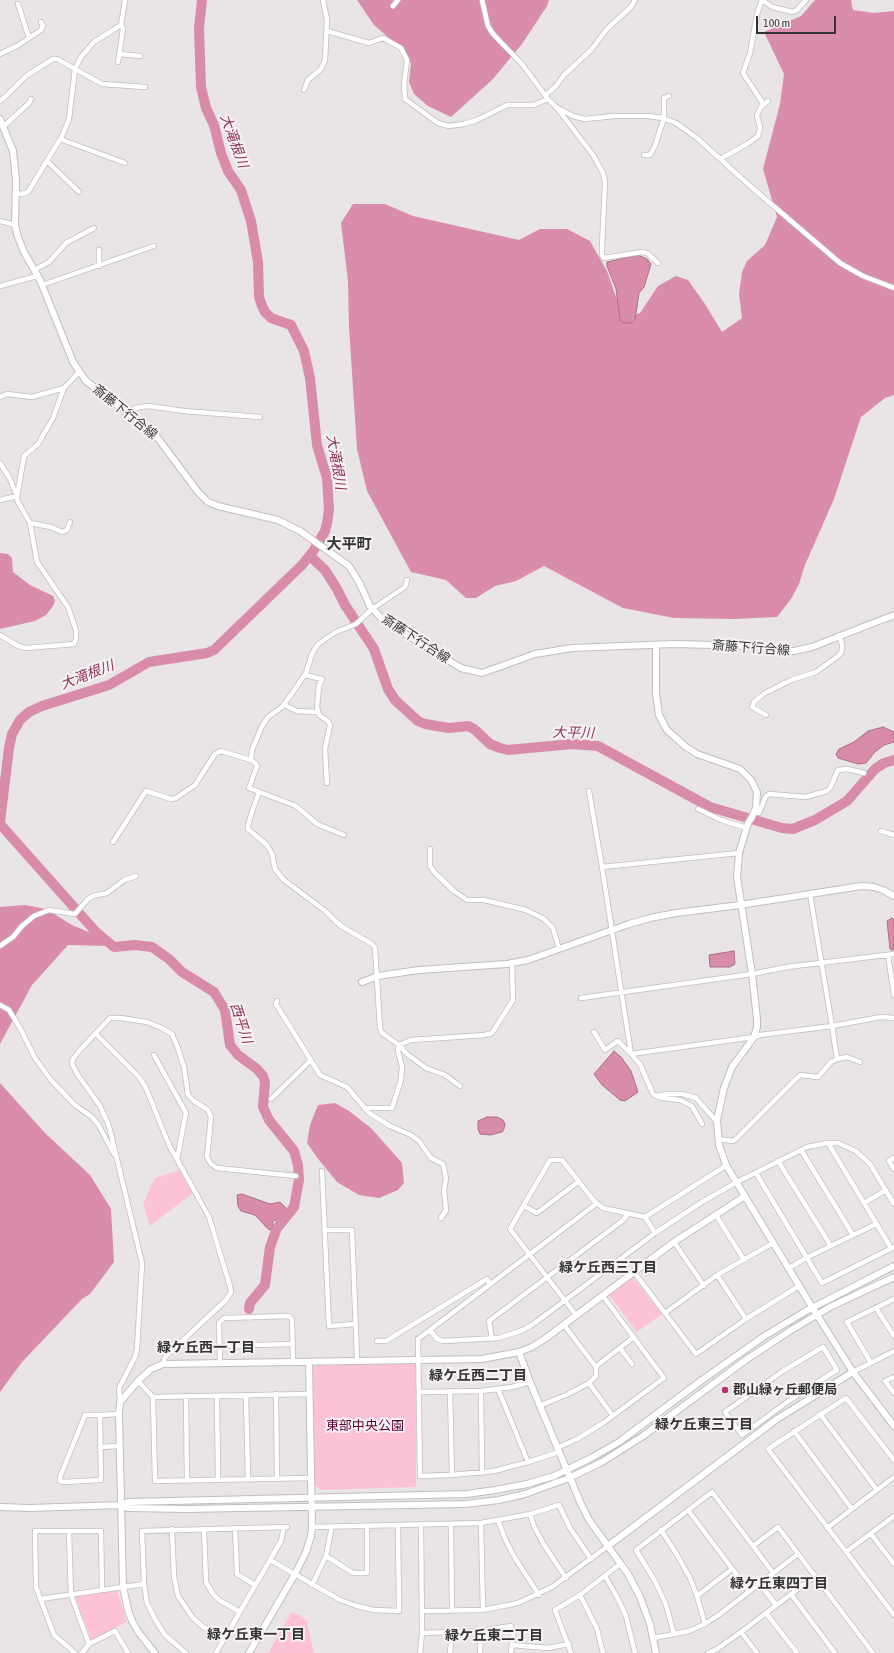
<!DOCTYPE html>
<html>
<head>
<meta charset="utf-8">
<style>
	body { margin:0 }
	#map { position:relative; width:894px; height:1653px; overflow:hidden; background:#e9e5e6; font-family:"Asap Condensed",sans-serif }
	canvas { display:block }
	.scale { position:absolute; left:756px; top:16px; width:80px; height:18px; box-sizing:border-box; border:2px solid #343333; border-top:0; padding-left:5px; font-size:12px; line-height:14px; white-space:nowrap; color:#343333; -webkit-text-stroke:3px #f6f2f3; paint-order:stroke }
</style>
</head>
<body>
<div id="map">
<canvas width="894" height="1653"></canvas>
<div class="scale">100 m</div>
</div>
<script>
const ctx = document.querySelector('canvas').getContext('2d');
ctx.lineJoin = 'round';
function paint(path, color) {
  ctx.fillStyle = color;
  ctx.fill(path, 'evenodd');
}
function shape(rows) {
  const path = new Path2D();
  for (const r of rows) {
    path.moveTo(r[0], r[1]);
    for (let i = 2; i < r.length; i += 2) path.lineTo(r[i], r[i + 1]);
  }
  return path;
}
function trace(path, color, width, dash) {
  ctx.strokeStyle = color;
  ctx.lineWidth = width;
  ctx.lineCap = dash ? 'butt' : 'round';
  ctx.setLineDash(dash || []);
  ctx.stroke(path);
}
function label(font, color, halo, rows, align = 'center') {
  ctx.font = font + ' "Asap Condensed","Noto Sans JP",sans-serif';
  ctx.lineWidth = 4;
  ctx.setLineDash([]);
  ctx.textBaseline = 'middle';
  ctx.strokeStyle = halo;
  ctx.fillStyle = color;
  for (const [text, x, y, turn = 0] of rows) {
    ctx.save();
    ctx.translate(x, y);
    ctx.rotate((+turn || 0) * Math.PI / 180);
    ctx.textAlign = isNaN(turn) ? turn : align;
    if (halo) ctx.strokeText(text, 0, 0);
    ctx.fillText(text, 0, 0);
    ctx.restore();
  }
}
paint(shape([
	[180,1170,193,1193,150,1226,143,1204,155,1178],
	[632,1276,662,1314,637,1332,609,1295],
	[416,1362,416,1487,321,1490,315,1485,313,1367,321,1364],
	[117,1590,127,1622,91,1640,75,1596],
	[292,1612,303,1617,307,1622,314,1653,268,1653]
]), '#fdc2d8');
paint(shape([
	[357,0,549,0,547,6,522,44,493,79,451,117,428,106,414,94,409,82,411,63,405,52,374,25],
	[815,0,851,0,853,10,874,13,894,11,894,395,885,398,861,417,834,499,805,565,799,584,791,599,777,617,735,619,674,618,623,608,544,566,516,581,495,586,476,598,466,598,446,580,411,572,367,491,357,449,349,327,348,281,341,223,353,204,385,204,413,216,519,240,540,229,567,229,590,241,607,271,616,297,623,309,634,315,640,313,658,286,676,276,688,280,705,304,722,332,742,318,739,294,742,272,747,261,765,245,777,217,763,169,780,104,784,74,764,32,801,16],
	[0,553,8,554,12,558,13,572,30,585,53,596,55,601,53,606,46,615,35,621,0,629],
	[25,905,46,909,72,925,108,940,108,946,68,945,32,985,0,1044,0,907],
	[0,1083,45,1133,90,1175,111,1209,114,1262,90,1294,82,1299,22,1362,0,1392],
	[335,1103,349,1111,371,1128,402,1163,404,1183,398,1190,379,1198,359,1195,337,1182,319,1160,307,1143,310,1125,318,1105]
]), '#d98cab');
const water = shape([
	[638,255,647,259,651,264,644,287,639,293,635,320,632,323,624,323,620,320,616,289,607,266,607,262,638,255],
	[883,727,894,732,894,742,884,745,875,752,866,763,858,764,838,758,836,754,839,749,854,742,868,731,883,727],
	[892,918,894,920,894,950,892,950,890,949,887,921,892,918],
	[734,951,735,964,730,967,710,967,709,955,734,951],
	[614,1051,621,1057,631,1071,638,1092,625,1101,620,1100,602,1085,594,1074,614,1051],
	[487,1117,497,1117,503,1120,505,1124,504,1129,502,1132,490,1135,480,1134,478,1129,478,1121,487,1117],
	[242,1194,270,1204,280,1202,286,1208,287,1213,284,1218,273,1221,272,1229,269,1230,255,1215,241,1211,238,1206,237,1195,242,1194]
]);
paint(water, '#d98baa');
trace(water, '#a87186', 1);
trace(shape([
	[310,556,325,570,337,589,345,605,374,649,388,689,395,700,418,721,425,724,449,728,468,726,474,729,490,744,500,748,508,750,572,744,598,746,710,807,782,828,793,829,815,820,847,801,875,769,884,763,894,760],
	[0,822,9,748,12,734,20,720,29,712,42,706,109,685,149,662,207,653,214,650,302,565,314,550,325,531,327,523,329,510,327,478,317,445,310,378,304,351,291,325,271,318,265,312,262,306,259,297,258,262,251,221,241,190,228,171,221,153,214,125,206,108,201,87,199,28,202,0],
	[0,824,96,932,114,947,135,945,152,947,169,959,182,972,214,992,225,1010,230,1045,238,1055,257,1069,263,1076,265,1082,263,1107,269,1120,294,1151,298,1165,299,1180,294,1207,277,1228,270,1247,265,1285,250,1303,249,1309]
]), '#d98baa', 10);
const street = shape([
	[482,0,488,26,493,34,522,64,548,99,556,107,573,116,585,119,614,116,648,116,663,118,676,123,697,138,749,185,840,263,863,276,894,288],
	[762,0,757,14,750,53,743,73,764,105],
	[762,0,772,7,793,12,797,10,806,0],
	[18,4,29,38],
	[393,6,398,0],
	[327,31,369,43,383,38,401,48,407,60,404,84,405,99,438,123,449,126,464,124,477,120,507,105,534,105,548,99],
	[0,54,17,46,41,30,43,26,41,22],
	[119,54,140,56],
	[118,62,123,29,121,25],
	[304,90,308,80,321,69,325,60,327,20,323,0],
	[546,95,556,86,564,75,591,50,607,29,631,7,635,0],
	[0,101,7,95,26,76,53,59,57,59,102,84,145,87],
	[557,108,593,155,603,173,605,182,602,247,602,255,604,258,642,252,647,253,658,263],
	[4,126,29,103,31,99],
	[60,139,125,163],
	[644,155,650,155,655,146,664,118,664,98,669,96],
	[720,159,747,144,758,136,760,128,757,115,761,107,768,101],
	[47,161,79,192],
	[15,193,22,194,28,192,62,136,69,119,75,69,81,57,94,42,121,25,125,0],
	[0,221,15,225],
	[99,250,99,266],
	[34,270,49,262,66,243,94,228],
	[42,285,154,246],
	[0,286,37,276],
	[0,397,7,394,32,397,64,388],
	[127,412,135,408,148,406,184,411,260,417],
	[0,463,10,479,17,496,0,500],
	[30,523,51,527,62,532,67,530,70,522],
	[0,635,18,646,26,648,74,644,76,639,76,630,68,607,37,562,30,523,17,500,17,496,24,456,38,444,53,418,64,388,79,372],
	[305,675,322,679,319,686,317,707,319,715,328,721,330,725,325,749,327,783],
	[284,705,297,711,318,712],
	[766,715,752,707,754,702,765,693,791,680,816,672,838,656,841,653,842,649,842,644,839,635],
	[251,760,252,750,262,726,268,717,282,707,293,692,306,673,312,654,318,644,336,632,356,624,372,609,405,587,407,580],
	[589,791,602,867],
	[259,792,252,812,248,825,248,829,267,845,272,854,275,869,284,880,324,910,341,926,372,944,375,948,380,1028,382,1033,399,1045,411,1040,485,1035,492,1033,513,1000,512,963],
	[698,809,721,820,747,828],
	[754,812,759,813,766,796,769,794,806,797,827,791,830,788,838,770,847,769,864,773],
	[881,831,894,835],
	[113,842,146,791,171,799,176,798,195,785,215,754,221,751,251,760,255,763,257,766,249,788,296,806,317,824,344,835],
	[430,849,430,866,435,873,454,891,467,900,484,900,526,910,544,919,553,928,559,949],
	[739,853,602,867,631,1054,754,1037,760,1035,832,1026,810,894],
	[0,946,13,937,22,926,34,916,49,910,75,914,88,899,93,896,107,893,124,880,136,876],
	[888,955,894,995],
	[581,998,752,974,787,967,894,954],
	[277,1001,276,1004,320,1075,347,1087,369,1113,390,1126,411,1135,419,1141,431,1158,443,1164,446,1178,444,1190,446,1210,441,1218],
	[0,1005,9,1010,20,1028,35,1058,51,1080,75,1105,92,1117,98,1124,114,1154],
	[594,1032,605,1050,618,1041,631,1054,640,1064,653,1094,656,1096,667,1094,683,1094,696,1098,717,1122],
	[96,1034,139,1077,146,1088,169,1145,209,1217,230,1286,231,1292,226,1300,165,1357,163,1364],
	[399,1045,407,1054,426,1068,445,1075,460,1086],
	[154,1055,186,1113,177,1159],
	[837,1059,832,1026,881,1017,894,1018],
	[656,1096,662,1098,680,1100,692,1106,702,1124],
	[271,1099,310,1061],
	[365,1108,392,1108,401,1080,402,1067,398,1051,399,1045],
	[718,1139,733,1141,737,1138,800,1075,818,1077,831,1062,837,1059,847,1057,860,1062],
	[828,1143,891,1248],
	[801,1150,853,1235],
	[894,1158,889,1161,894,1169],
	[778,1161,831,1246],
	[322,1171,329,1326,355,1324],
	[756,1173,822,1283,894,1247],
	[864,1203,886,1190],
	[524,1206,537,1213,578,1182],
	[716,1215,744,1260],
	[645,1217,727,1165],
	[325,1230,352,1230,357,1360],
	[674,1242,704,1286],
	[789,1268,806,1258,876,1224],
	[634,1272,696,1354,746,1319,799,1286],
	[717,1275,746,1319],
	[876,1308,894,1336],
	[665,1313,717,1275,773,1243],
	[576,1315,510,1229,550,1160,562,1160,594,1201,603,1208,645,1217,655,1233],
	[564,1325,596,1367],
	[430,1330,437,1339,443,1341,499,1338,523,1330,532,1325,655,1233,702,1202,737,1182,807,1147,828,1143,838,1143,856,1151,870,1164,894,1204],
	[492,1339,489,1321,622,1221,628,1214],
	[377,1341,386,1341,487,1279,490,1284],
	[219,1346,293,1344],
	[823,1347,837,1370,790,1400,742,1435,725,1412,783,1371,823,1347],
	[620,1348,632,1364],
	[220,1363,219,1323,224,1318,289,1316,292,1319,293,1362],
	[871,1363,847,1322,894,1299],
	[853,1372,894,1351],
	[894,1377,885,1381,894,1393],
	[138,1381,153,1397,310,1394],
	[589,1383,613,1416],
	[498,1389,528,1462],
	[450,1391,452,1475],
	[481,1391,482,1473],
	[419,1392,481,1391,512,1387,530,1382],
	[276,1394,277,1478],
	[246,1395,248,1479],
	[186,1396,187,1480],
	[217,1396,218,1479],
	[153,1397,155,1481,311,1478],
	[120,1402,119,1388,135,1357,137,1349,142,1263,109,1126,100,1106,78,1075,72,1064,73,1059,79,1051,110,1018,121,1018,147,1022,162,1028,172,1034,177,1046,184,1067,188,1095,194,1101,208,1110,211,1117,207,1157,211,1164,217,1168,296,1176],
	[539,1406,566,1395,589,1383,596,1376,596,1367,599,1364,634,1337],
	[820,1414,877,1490],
	[85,1415,100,1415,101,1480,64,1482,60,1481,60,1477,85,1415],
	[100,1415,119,1414],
	[794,1431,852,1509],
	[100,1447,119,1446],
	[557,1448,577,1439,603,1423,664,1378,603,1296],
	[559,1452,528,1462,494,1471,452,1475,420,1476,418,1339,596,1204],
	[894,1460,846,1398,768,1449,894,1615],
	[688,1510,749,1591],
	[530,1514,534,1526,544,1545,566,1578],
	[498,1520,505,1539,515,1558,539,1595],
	[481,1523,483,1610],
	[451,1524,452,1610],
	[312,1527,481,1523,530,1514,559,1505,570,1528,591,1559],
	[235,1528,237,1574,255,1585],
	[827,1528,894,1477],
	[172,1529,174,1577,178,1596,193,1618,202,1626,224,1639],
	[204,1529,206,1582,213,1594,219,1600,240,1612],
	[661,1530,676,1553,690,1578,697,1596,705,1624],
	[69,1531,71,1595,89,1644],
	[871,1534,894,1564],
	[753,1546,773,1573],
	[846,1552,894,1516],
	[326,1556,353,1573,367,1573,367,1526],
	[270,1560,340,1600,357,1606,374,1610,399,1611,398,1525],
	[605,1576,618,1599,626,1616,635,1653],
	[759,1583,776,1605],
	[312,1585,326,1556,332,1526],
	[791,1594,835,1653],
	[580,1595,597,1629,603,1653],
	[697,1596,732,1569],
	[40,1599,144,1584],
	[422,1611,483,1610,518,1603,552,1587,608,1546],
	[766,1613,797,1653],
	[741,1632,757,1653],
	[422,1633,481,1631,511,1626,513,1634,511,1653],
	[674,1634,666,1605,655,1581,636,1550,712,1492,753,1546,778,1527,873,1653],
	[654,1638,689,1631,705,1624,720,1614,798,1554],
	[512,1645,548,1648,569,1644],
	[75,1653,54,1635,36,1587,35,1531,101,1531,102,1590],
	[82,1653,89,1644,115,1631,128,1653],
	[186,1653,165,1635,156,1621,147,1603,144,1584,142,1531,287,1527],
	[216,1653,281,1541,284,1527],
	[420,1653,422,1633,421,1525],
	[450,1653,452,1632],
	[480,1653,481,1631],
	[571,1653,555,1610,580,1595,620,1564],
	[708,1653,717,1649,741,1632,815,1576]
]);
const secondary = shape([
	[0,119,13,151,16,180,15,225,18,237,24,252,40,280,73,362,86,381,154,433,198,492,208,502,218,506,278,520,300,531,349,566,359,582,370,606,383,620,461,668,482,673,535,654,572,648,674,644,754,646,783,651,794,651,812,647,894,615],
	[656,645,656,694,659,715,667,730,686,747,697,754,740,769,751,780,757,792,756,808,752,817,748,823,739,853,737,877,752,974,757,1019,757,1027,754,1037,732,1067,724,1088,717,1120,719,1145,726,1165,812,1307,853,1372,894,1426],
	[362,982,378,976,419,970,507,964,528,960,629,924,650,918,676,913,740,905,861,886,874,887,883,890,894,896],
	[519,1352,530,1382,581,1504,589,1520,628,1574,640,1597,650,1624,656,1653],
	[121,1505,128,1502,467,1494,495,1490,527,1484,554,1476,591,1458,619,1442,702,1380,763,1337,806,1311,894,1266],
	[0,1507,30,1508,121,1505,128,1508,186,1509,465,1504,499,1500,525,1494,569,1478,602,1462,643,1436,747,1359,793,1329,830,1307,894,1277],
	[608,1546,777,1419,853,1372],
	[155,1653,139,1633,132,1621,128,1610,123,1587,119,1414,120,1402,138,1381,151,1369,163,1364,482,1359,519,1352,532,1347,546,1338,674,1242,745,1196],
	[249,1653,295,1574,306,1552,311,1536,312,1527,309,1362]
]);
trace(street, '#c0bdbe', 6);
trace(secondary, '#c0bdbe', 8);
trace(street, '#fff', 4.5);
trace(secondary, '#fff', 6);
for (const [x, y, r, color] of [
	[725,1390,4,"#b52f73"]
]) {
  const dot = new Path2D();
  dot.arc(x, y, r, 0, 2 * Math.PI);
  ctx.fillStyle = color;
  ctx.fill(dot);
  trace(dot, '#f6f2f3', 1.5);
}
label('13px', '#343333', '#f6f2f3', [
	["斎藤下行合線",125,412,39],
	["斎藤下行合線",416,639,33],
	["斎藤下行合線",751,648,4]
]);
label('bold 13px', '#343333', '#f6f2f3', [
	["郡山緑ヶ丘郵便局",733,1390]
], 'left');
label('13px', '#5f0036', '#f6f2f3', [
	["東部中央公園",365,1426]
]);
label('italic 14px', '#8c315c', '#f6f2f3', [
	["大滝根川",234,141,70],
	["大滝根川",336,462,80],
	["大滝根川",87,675,-21],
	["大平川",573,733,1],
	["西平川",241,1023,72]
]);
label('bold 14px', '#343333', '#f6f2f3', [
	["緑ケ丘西三丁目",608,1268],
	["緑ケ丘西一丁目",206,1348],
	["緑ケ丘西二丁目",478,1376],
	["緑ケ丘東三丁目",704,1425],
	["緑ケ丘東四丁目",779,1584],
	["緑ケ丘東一丁目",256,1635],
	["緑ケ丘東二丁目",494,1636]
]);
label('bold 15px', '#343333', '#f6f2f3', [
	["大平町",349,544]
]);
</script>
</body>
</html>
